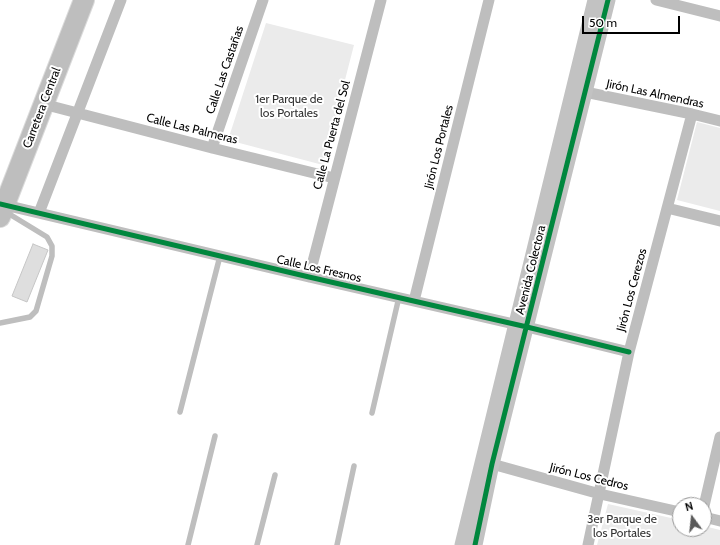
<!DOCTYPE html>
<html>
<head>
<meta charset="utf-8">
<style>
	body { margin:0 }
	#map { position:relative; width:720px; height:545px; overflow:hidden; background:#fff; font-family:Cabin,sans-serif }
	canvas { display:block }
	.north { position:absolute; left:672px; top:497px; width:40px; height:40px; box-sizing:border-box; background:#fff; border:1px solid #999; border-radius:50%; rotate:345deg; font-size:11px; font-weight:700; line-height:16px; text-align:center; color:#000 }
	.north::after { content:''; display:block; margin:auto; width:14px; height:18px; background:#595959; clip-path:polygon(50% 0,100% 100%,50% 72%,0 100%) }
	.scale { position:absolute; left:582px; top:16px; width:98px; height:18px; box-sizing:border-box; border:2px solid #000; border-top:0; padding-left:5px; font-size:12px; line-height:14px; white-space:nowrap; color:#000; -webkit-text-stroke:3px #fff; paint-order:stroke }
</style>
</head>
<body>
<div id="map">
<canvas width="720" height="545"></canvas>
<div class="north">N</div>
<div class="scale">50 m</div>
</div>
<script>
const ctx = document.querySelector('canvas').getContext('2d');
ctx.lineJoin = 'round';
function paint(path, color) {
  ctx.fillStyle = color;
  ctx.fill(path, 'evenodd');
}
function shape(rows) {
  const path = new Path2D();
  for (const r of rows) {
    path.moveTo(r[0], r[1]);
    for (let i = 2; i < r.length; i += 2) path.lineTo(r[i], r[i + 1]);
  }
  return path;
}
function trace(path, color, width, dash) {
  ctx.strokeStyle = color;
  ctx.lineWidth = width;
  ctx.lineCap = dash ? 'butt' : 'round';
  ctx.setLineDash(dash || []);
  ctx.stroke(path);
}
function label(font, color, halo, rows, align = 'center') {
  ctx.font = font + ' Cabin,sans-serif';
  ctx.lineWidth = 4;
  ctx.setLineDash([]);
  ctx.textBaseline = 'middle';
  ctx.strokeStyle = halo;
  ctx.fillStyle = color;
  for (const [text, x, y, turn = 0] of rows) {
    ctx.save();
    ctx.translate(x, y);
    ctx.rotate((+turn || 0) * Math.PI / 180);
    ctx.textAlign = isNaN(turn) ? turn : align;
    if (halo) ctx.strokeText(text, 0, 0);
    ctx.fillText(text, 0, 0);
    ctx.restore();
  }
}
paint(shape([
	[266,23,354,45,323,165,228,140],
	[697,122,720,128,720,211,677,200],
	[608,504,680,520,680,529,704,529,704,526,720,530,720,545,597,545]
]), '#ebebeb');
const building = shape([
	[33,244,48,250,27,302,12,296,33,244]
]);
paint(building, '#dedede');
trace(building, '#c6c6c6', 1);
const highway = shape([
	[0,217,84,0]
]);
trace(highway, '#dbdbdb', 22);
trace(shape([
	[0,323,30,317,36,311,52,256,52,246,47,237,6,212],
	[180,412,220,256],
	[372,413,399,297],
	[188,545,215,436],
	[257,545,275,475],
	[337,545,354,466]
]), '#bebebe', 5.5);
trace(shape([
	[656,0,720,16],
	[585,92,692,114,720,121],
	[43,104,212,148,334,178],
	[212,148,263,0],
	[1,204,309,277,527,327,629,352],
	[667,208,720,221],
	[39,213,121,0],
	[309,277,381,0],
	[414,301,489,0],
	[492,464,600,494,680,512],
	[704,506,720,437],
	[704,517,720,521],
	[588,545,629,352,692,114]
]), '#bebebe', 11);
trace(shape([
	[462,545,595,0],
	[475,545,492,464,608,0]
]), '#c2c2c2', 15);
trace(highway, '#bebebe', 20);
trace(shape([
	[0,204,309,277,527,327,629,352],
	[475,545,492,464,608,0]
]), '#00873e', 5);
label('12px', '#000', '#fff', [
	["Calle Las Castañas",225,70,-71],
	["Jirón Las Almendras",655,94,12],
	["Carretera Central",42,108,-69],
	["Calle Las Palmeras",192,129,14],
	["Calle La Puerta del Sol",332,135,-75],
	["Jirón Los Portales",439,147,-76],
	["Calle Los Fresnos",319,269,13],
	["Avenida Colectora",531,270,-76],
	["Jirón Los Cerezos",632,290,-75],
	["Jirón Los Cedros",589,477,14]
]);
label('12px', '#313131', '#fff', [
	["1er Parque de",289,99],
	["los Portales",289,113],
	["3er Parque de",622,519],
	["los Portales",622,533]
]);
</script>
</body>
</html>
